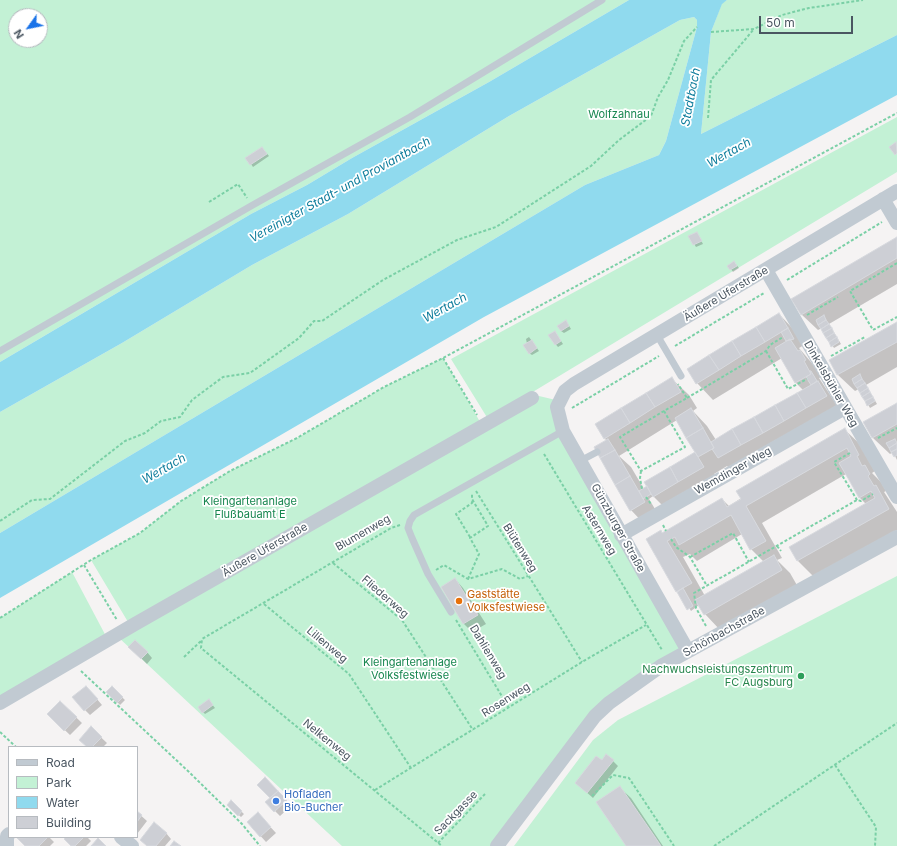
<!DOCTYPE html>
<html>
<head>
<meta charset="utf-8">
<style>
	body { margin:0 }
	#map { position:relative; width:897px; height:846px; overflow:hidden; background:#f5f3f3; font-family:Inter,sans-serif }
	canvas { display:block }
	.legend { position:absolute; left:8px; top:746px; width:130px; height:92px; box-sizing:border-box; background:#fff; border:1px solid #b7bbc0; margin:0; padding:5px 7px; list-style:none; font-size:12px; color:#4a5661 }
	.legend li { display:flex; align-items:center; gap:8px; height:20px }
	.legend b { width:20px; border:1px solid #b7bbc0 }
	.north { position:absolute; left:8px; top:8px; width:40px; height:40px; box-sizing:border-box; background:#fff; border:1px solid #b7bbc0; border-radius:50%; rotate:237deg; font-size:11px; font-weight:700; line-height:16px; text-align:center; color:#4a5661 }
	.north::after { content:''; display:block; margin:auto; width:14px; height:18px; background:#1a73e8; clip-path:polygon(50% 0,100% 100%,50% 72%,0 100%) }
	.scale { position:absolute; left:759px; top:16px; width:94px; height:18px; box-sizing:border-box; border:2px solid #4a5661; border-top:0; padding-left:5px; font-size:12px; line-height:14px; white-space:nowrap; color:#4a5661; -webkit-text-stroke:3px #fff; paint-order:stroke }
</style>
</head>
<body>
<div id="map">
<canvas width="897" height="846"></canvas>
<ul class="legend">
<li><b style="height:5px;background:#c1cad2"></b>Road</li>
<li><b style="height:11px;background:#c3f1d5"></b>Park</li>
<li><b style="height:11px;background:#90daee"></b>Water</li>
<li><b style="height:11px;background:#cdcfd5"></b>Building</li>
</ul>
<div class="north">N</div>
<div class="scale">50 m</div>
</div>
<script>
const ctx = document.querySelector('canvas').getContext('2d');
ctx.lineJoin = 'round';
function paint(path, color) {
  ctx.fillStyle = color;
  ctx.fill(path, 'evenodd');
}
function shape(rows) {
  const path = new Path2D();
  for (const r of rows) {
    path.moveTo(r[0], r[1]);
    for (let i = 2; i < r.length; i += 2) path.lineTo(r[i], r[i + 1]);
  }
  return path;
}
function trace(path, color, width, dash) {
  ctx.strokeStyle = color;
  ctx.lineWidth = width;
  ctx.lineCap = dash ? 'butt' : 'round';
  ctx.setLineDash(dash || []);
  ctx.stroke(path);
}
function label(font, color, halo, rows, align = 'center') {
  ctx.font = font + ' Inter,sans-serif';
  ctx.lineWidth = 3.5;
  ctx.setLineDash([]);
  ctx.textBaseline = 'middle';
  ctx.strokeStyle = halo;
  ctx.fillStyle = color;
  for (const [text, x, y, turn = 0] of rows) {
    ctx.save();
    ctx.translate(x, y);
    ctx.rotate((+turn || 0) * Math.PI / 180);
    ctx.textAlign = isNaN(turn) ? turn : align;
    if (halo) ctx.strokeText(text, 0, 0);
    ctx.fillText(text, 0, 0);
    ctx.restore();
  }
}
paint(shape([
	[0,0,629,0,489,82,352,158,307,185,251,214,0,362],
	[16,16,40,16,40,40,16,40],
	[727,0,897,0,897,35,701,134,711,32,722,3],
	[694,17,697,20,697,27,666,141,659,155,585,185,0,533,0,412,122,343,252,265,348,214,509,116,680,20],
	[897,117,897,172,488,419,451,359],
	[443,358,483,427,532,398,539,396,560,401,557,407,688,651,609,703,497,846,342,846,117,636,131,627,91,560,140,533,181,501,230,471,297,438,384,387],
	[72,572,108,640,0,703,0,618],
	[897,576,897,846,514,846,593,740,618,720]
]), '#c3f1d5');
paint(shape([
	[629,0,727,0,722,4,711,32,701,134,897,35,897,95,484,317,0,598,0,533,585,185,659,155,666,141,697,27,697,20,694,17,680,20,509,116,348,214,252,265,122,343,0,412,0,362,251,214,307,185,352,158,489,82]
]), '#90daee');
paint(shape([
	[262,148,269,156,253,167,247,158],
	[697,233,703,244,696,247,690,237],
	[897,238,897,284,829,324,841,344,834,348,822,328,818,330,801,314],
	[734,262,739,268,733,272,729,266],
	[779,314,795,331,804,345,799,348,816,368,822,377,819,378,842,413,735,474,727,466,714,474,719,483,670,513,653,496,649,499,661,519,647,527,631,510,605,438,672,379,689,395,697,408,693,411,707,426,716,440,803,390,795,382,782,358,713,400,697,383],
	[677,420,696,452,644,489,631,467,619,456],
	[566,321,571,329,564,333,561,331],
	[897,323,897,367,866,385,877,404,870,408,859,389,855,391,838,375,830,361],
	[557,335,563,344,558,347,549,336],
	[529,337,539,351,532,355,529,353,526,339],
	[897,404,897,460,893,452,890,454,873,438,865,423],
	[845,430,862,446,875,471,872,473,881,482,886,491,884,492,897,512,897,530,814,577,798,561,790,548,866,504,859,497,846,474,762,523,782,558,777,560,790,573,798,587,721,631,705,614,699,605,691,611,647,540,661,532,663,533,722,499,729,506],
	[742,534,751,549,764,562,705,596,683,557,690,554,697,561],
	[455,579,463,588,486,624,472,632,464,624,442,588],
	[135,652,147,652,152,658,147,664],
	[112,688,125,700,120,705,108,692],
	[91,692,102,705,90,715,85,710],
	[60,702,82,723,70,735,48,714],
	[211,703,215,708,205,714,203,712],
	[91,728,107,743,103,747,88,747],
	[602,761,613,761,618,766,593,798,576,783],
	[265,779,291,806,280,816,275,811],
	[619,787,631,798,663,846,628,846],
	[231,802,244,814,241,817,228,805],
	[137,812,147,821,137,834],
	[263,819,276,833,266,842,248,822],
	[166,833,171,839,165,846,147,846],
	[49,837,54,842,50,846,26,846,18,838],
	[67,837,87,837,91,841,86,846,72,846]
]), '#0003');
const building = shape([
	[896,142,897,153,895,155,889,147,896,142],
	[262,147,267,154,250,165,245,158,262,147],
	[697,232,702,241,693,245,688,236,697,232],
	[897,237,897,258,801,315,791,299,897,237],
	[734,261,737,266,730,270,727,266,734,261],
	[779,313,788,328,765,342,756,327,779,313],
	[824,315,826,320,818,325,816,320,824,315],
	[566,320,569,326,561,331,557,326,566,320],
	[826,320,829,324,821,329,818,325,826,320],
	[897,322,897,342,837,375,829,360,897,322],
	[829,324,832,328,823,333,821,329,829,324],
	[756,327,765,342,741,356,732,341,756,327],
	[788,328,794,339,786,341,781,332,788,328],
	[832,328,834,333,826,338,823,333,832,328],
	[555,331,561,341,555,345,548,335,555,331],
	[834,333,837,337,829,342,826,338,834,333],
	[837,337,839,342,831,347,829,342,837,337],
	[790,339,798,351,800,350,806,360,804,361,811,374,795,383,775,348,790,339],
	[532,340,537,348,529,354,523,345,532,340],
	[732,341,741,356,719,370,709,355,732,341],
	[709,355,719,370,696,384,687,369,709,355],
	[810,371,811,371,817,381,811,385,806,377,811,374,810,371],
	[860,374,862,379,854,384,852,379,860,374],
	[672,377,681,392,655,407,646,393,672,377],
	[862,379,865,383,857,388,854,384,862,379],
	[818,381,827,396,806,408,797,393,818,381],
	[865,383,868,388,860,393,857,388,865,383],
	[868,388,870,392,862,397,860,393,868,388],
	[870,392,873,397,865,401,862,397,870,392],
	[646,393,655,407,630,423,621,408,646,393],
	[797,393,806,408,784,421,775,405,797,393],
	[873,397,875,401,867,406,865,401,873,397],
	[897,403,897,424,872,438,863,422,897,403],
	[775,405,784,421,763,433,754,417,775,405],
	[621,408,630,423,604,439,595,424,621,408],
	[691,408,703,428,686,438,675,418,691,408],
	[754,417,763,433,741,445,732,429,754,417],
	[703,428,714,448,698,457,686,438,703,428],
	[845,428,859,455,857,456,862,466,865,465,870,474,868,476,874,486,876,485,889,509,797,561,789,547,875,498,871,491,859,498,849,480,839,463,851,456,847,448,746,506,766,541,750,550,731,515,679,545,675,537,667,541,692,583,676,592,646,539,661,530,662,533,722,498,727,507,741,499,736,491,845,428],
	[732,429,741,445,718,458,712,449,714,448,711,442,732,429],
	[608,439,615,450,600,458,594,447,608,439],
	[895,439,897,443,889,448,886,443,895,439],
	[897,443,897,449,891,452,889,448,897,443],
	[897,449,897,455,894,457,891,452,897,449],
	[615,450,630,476,615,485,600,458,615,450],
	[695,452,704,467,678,482,670,467,695,452],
	[670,467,678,482,653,497,644,482,670,467],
	[630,476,645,502,630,511,615,485,630,476],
	[647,486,651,494,643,499,639,491,647,486],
	[774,555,782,570,704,615,695,600,774,555],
	[455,578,478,615,463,624,441,587,455,578],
	[683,588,693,606,687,610,677,592,683,588],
	[135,640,148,652,141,659,128,647,135,640],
	[86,686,98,699,84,711,72,697,86,686],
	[112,686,123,697,117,703,106,692,112,686],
	[209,699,213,705,202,713,198,707,209,699],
	[60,701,77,717,64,731,47,714,60,701],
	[91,726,102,737,92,747,87,747,79,740,91,726],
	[606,754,614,760,587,793,575,783,596,756,602,760,606,754],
	[265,777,278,791,270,798,257,785,265,777],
	[620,786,655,837,661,846,626,846,596,802,620,786],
	[278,791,287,800,274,812,265,802,278,791],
	[231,800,242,811,238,816,227,805,231,800],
	[137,811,142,815,137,822,137,811],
	[258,812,271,827,260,837,247,822,258,812],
	[154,822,167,833,156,846,147,846,140,840,154,822],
	[48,837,39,846,25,846,17,838,48,837],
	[66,837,84,837,75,846,71,846,64,839,66,837],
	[98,838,106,846,91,846,98,838],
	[174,841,181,846,170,846,174,841]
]);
paint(building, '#cdcfd5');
trace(building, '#d7d9de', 1);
trace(shape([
	[711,32,754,29,782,15,809,8,863,0],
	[708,118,711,80,754,29],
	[209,202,238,184,247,198],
	[897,263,850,291,873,330,897,317],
	[787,280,882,222],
	[807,315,838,297],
	[675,346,764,293],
	[766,351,788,389,807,379],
	[831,356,865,337],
	[443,358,477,415],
	[687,398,766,351,770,345,783,337],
	[572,408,659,356],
	[664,411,685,447,641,471,620,437,664,411,687,398,678,384],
	[878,438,897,428],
	[850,453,834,462,857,500],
	[544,454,662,650],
	[641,471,640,478,642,489],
	[476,491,582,662],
	[646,497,651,504],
	[0,521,32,500,50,499,125,441,145,433,161,421,180,417,192,400,223,377,250,373,299,338,314,321,322,321,383,280,457,240,496,227,591,166,619,140,651,116,658,97,668,80,684,41,697,27],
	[400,525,391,528,202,639,201,648,442,846],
	[663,525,666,531],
	[470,537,456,514,472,503,472,500],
	[671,539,676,547,690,557,707,586],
	[777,546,781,551],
	[690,557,733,533,749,562],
	[333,563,402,620,473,730],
	[84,565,117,620],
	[436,570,444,565,468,579,502,569,520,579,528,576],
	[468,579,479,554,470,538,488,526,472,499,472,494],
	[264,604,349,674,411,768],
	[0,618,91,560,140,533,181,501,230,471,297,438,384,387,443,358,897,113],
	[456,620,509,708],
	[706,626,696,608,694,593,857,500,861,501,873,494],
	[184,657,202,640],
	[81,671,189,772,242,824,260,846],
	[0,732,16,747],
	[835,765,876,827,875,846],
	[375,790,582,662,646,625],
	[592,796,613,775,629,778,674,846],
	[438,843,485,794],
	[714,846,897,723]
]), '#7ad0a6', 2, [3, 2]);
trace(shape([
	[657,335,681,376],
	[0,351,251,206,410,117,602,0],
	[580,461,597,452],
	[451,612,428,574,412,538,408,528,410,521,414,515,563,431]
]), '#c1cad2', 7);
trace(shape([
	[883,199,897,223],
	[766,270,897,497],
	[621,535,845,408],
	[688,651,563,431,557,407,565,391,574,384,897,191],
	[0,703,135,624,532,398],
	[121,837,132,846],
	[7,846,7,836,9,834],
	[497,846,595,716,609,703,661,666,897,537]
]), '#c1cad2', 14);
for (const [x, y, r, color] of [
	[459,601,4,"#e8710a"],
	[801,676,4,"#2e9e5b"],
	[276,801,4,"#3f7fe0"]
]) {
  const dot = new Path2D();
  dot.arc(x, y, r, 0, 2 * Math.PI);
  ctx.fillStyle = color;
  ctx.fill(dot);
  trace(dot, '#fff', 1.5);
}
label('11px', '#17864f', '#fff', [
	["Wolfzahnau",619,115],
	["Kleingartenanlage",250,502],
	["Flußbauamt E",250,515],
	["Kleingartenanlage",410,663],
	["Volksfestwiese",410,676]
]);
label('11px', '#4a5661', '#fff', [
	["Äußere Uferstraße",726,294,-31],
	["Dinkelsbühler Weg",831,384,60],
	["Wemdinger Weg",733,471,-29],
	["Günzburger Straße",618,528,61],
	["Asternweg",599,530,59],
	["Blumenweg",363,533,-30],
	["Blütenweg",520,548,58],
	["Äußere Uferstraße",265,550,-30],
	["Fliederweg",385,597,41],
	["Schönbachstraße",724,632,-29],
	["Lilienweg",327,645,40],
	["Dahlienweg",488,652,59],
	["Rosenweg",506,700,-32],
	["Nelkenweg",327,740,39],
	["Sackgasse",456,813,-46]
]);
label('11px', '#c56008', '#fff', [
	["Gaststätte",467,595],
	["Volksfestwiese",467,608]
], 'left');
label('11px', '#27864d', '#fff', [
	["Nachwuchsleistungszentrum",793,670],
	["FC Augsburg",793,683]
], 'right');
label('11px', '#366cbe', '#fff', [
	["Hofladen",284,795],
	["Bio-Bucher",284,808]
], 'left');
label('italic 12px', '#0c7c9b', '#fff', [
	["Stadtbach",691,97,-79],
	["Wertach",729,153,-29],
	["Vereinigter Stadt- und Proviantbach",340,190,-29],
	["Wertach",445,308,-29],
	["Wertach",164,469,-30]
]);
</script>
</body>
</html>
